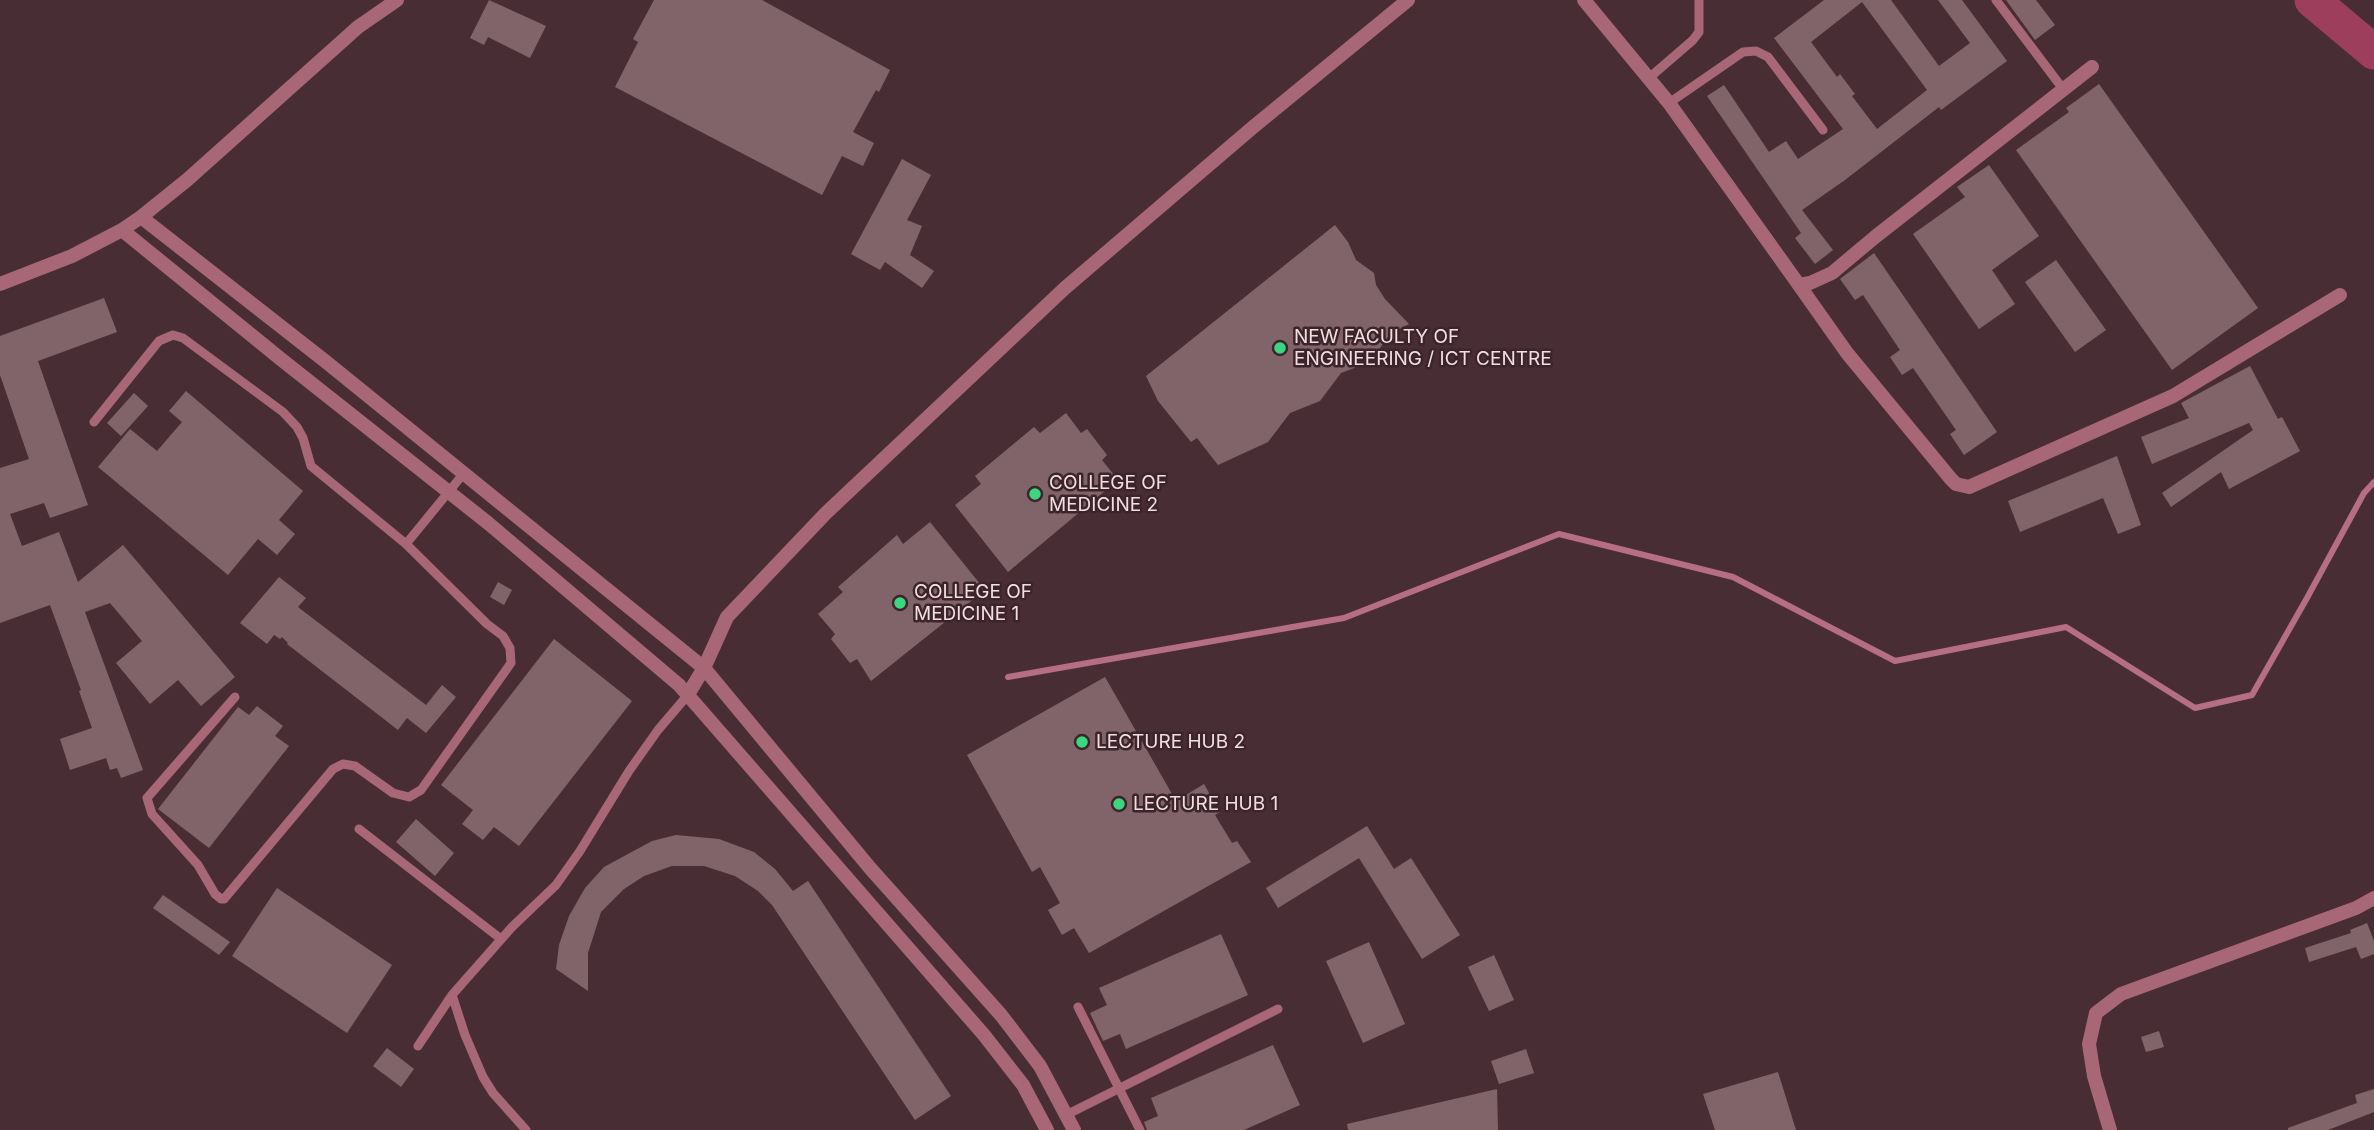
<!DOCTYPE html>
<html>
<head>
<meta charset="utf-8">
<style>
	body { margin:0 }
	canvas { display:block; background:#482e34 }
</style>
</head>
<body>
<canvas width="2374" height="1130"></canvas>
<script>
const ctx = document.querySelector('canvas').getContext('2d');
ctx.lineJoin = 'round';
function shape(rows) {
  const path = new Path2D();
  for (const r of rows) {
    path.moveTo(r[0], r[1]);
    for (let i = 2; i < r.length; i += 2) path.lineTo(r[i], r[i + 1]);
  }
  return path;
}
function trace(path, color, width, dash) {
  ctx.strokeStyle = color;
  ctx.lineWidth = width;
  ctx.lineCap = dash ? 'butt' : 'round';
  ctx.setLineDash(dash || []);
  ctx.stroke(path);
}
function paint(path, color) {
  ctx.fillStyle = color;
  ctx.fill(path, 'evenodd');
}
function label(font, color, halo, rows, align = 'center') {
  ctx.font = font + ' Inter,sans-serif';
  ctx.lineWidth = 5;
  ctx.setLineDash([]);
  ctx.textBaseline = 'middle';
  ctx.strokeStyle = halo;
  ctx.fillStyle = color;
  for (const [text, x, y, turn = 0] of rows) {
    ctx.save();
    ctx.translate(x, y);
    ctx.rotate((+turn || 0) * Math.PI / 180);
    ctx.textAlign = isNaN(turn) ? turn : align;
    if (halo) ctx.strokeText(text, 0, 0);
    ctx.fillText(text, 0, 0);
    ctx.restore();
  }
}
trace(shape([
	[1008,677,1344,618,1559,534,1733,577,1895,661,2066,627,2195,708,2252,695,2307,598,2364,493,2374,482]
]), '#b66e84', 6);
trace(shape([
	[2312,0,2374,52]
]), '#9d3e5c', 35);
paint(shape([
	[489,0,546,26,530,58,488,37,484,45,470,38],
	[654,0,762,0,890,70,879,92,876,90,853,132,874,143,863,166,842,156,822,195,615,87,638,42,633,39],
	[1824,0,1891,0,1939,66,1970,43,1938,0,1962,0,2007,61,1941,110,1939,107,1845,180,1802,210,1833,250,1815,264,1795,238,1801,233,1707,96,1724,85,1769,152,1786,141,1798,159,1843,129,1774,38],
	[1862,2,1927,90,1877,129,1852,96,1855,94,1840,74,1837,77,1811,42],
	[2006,0,2036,0,2055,25,2035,40],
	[2099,84,2258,308,2172,370,2016,150,2069,112,2066,108],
	[902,159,931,175,907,220,922,226,910,255,934,271,922,288,885,262,880,270,851,254],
	[1989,165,2039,236,1992,270,2015,304,1979,329,1913,234,1965,197,1957,187],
	[1335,225,1348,242,1356,260,1374,273,1376,285,1385,299,1409,324,1390,334,1370,362,1341,373,1320,401,1290,413,1268,442,1218,465,1197,438,1191,442,1158,401,1146,376],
	[1874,253,1997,432,1964,455,1950,434,1956,430,1913,368,1902,375,1890,357,1900,350,1863,295,1855,300,1840,279],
	[2056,260,2106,330,2075,352,2025,282],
	[104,298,117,332,38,361,88,505,50,518,44,503,10,514,22,546,59,532,78,582,123,545,235,677,201,706,178,680,150,704,116,663,142,641,110,603,85,612,143,770,121,778,117,768,110,770,106,758,70,770,60,739,92,728,79,691,81,690,50,605,0,623,0,468,29,459,0,375,0,336],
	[2250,366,2278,419,2282,417,2300,451,2229,489,2221,472,2171,507,2162,493,2253,430,2249,423,2152,464,2141,437,2189,418,2181,403],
	[186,391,303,491,279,520,295,534,277,555,258,539,228,575,98,467,130,429,157,451,182,422,169,411],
	[134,393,148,406,121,436,107,423],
	[1066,413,1081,433,1087,429,1107,455,1102,460,1118,480,1008,572,955,505,981,484,975,476,1034,427,1040,433],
	[2117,456,2141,525,2118,534,2103,498,2020,532,2008,501],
	[930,522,985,590,871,681,857,659,850,663,831,639,835,634,818,614,843,592,838,587,897,535,903,544],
	[279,577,306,598,298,607,426,705,442,685,456,697,426,733,407,718,398,730,287,644,288,643,282,637,280,639,274,635,267,644,240,623],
	[498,582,512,590,504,605,490,597],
	[554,639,632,701,519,846,494,827,483,840,462,824,473,810,441,785],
	[1105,677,1176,801,1204,784,1220,812,1215,815,1232,843,1237,841,1251,862,1089,953,1074,928,1062,935,1048,910,1060,903,1040,867,1032,872,967,755],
	[257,706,283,726,275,736,289,746,209,848,158,809,238,707,249,715],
	[416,819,454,853,435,876,396,842],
	[1367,826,1394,869,1411,858,1460,935,1422,959,1359,858,1278,908,1266,888],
	[676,835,719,839,754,852,775,869,793,891,808,881,951,1096,915,1120,772,905,758,891,735,876,704,866,672,866,644,876,624,889,601,912,588,953,588,991,556,969,559,945,569,916,585,888,604,867,652,841],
	[277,888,392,965,347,1033,232,956],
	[163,895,230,942,219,955,153,908],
	[2367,923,2374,941,2374,954,2361,959,2356,947,2309,962,2305,948,2351,933,2350,930],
	[1221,934,1248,995,1126,1049,1120,1034,1103,1041,1090,1013,1107,1005,1099,988],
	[1369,942,1405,1024,1363,1043,1326,961],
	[1494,955,1514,1000,1489,1011,1468,967],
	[2159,1031,2164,1047,2146,1052,2141,1037],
	[1273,1045,1300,1105,1244,1130,1147,1130,1144,1122,1158,1116,1151,1098],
	[387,1048,414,1069,401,1087,373,1066],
	[1526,1049,1534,1073,1499,1084,1491,1061],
	[1778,1072,1796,1130,1715,1130,1703,1094],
	[1497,1089,1498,1130,1348,1130,1347,1124],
	[2374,1089,2374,1112,2328,1130,2288,1130,2288,1128,2357,1103,2355,1095]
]), '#81646a');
trace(shape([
	[1996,0,2063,89],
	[1649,78,1693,40,1699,32,1699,0],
	[1669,103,1743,52,1756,51,1768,57,1823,130],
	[94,422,159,341,173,335,183,338,283,412,297,427,303,438,311,466,406,544,487,624,503,636,510,648,511,663,421,790,409,797,393,793,355,766,343,764,333,769,224,899,221,899,215,894,198,865,152,814,147,798,235,697],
	[406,544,464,473],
	[359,829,501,939],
	[452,995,465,1035,483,1077,493,1093,526,1130],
	[1078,1007,1140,1130],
	[418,1046,452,995,512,927,556,885,580,851,629,771,658,730,687,696],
	[1066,1115,1278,1009]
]), '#a76777', 9);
trace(shape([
	[1584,0,1669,103,1799,285,1810,283,1832,273,1875,237,2092,67],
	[141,217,325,361,704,668,870,868,1001,1015,1040,1066,1074,1130],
	[122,230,282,360,488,523,679,685,984,1035,1023,1085,1047,1130],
	[0,284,72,256,122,230,141,217,187,180,358,27,397,0],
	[1799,285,1847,353,1951,479,1956,484,1969,487,2173,396,2340,295],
	[687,696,704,668,727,617,826,513,1065,288,1252,128,1408,0],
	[2110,1130,2094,1076,2089,1044,2096,1013,2121,994,2356,908,2374,898]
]), '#a76777', 14);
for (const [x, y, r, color] of [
	[1280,348,7,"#3ad77f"],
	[1035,494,7,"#3ad77f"],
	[900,603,7,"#3ad77f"],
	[1082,742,7,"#3ad77f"],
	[1119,804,7,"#3ad77f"]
]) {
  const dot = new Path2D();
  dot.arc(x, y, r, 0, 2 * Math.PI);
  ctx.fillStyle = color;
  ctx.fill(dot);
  trace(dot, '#3d242a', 2.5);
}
label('19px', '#f0dfe2', '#3d242a', [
	["NEW FACULTY OF",1294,337],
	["ENGINEERING / ICT CENTRE",1294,359],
	["COLLEGE OF",1049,483],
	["MEDICINE 2",1049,505],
	["COLLEGE OF",914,592],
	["MEDICINE 1",914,614],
	["LECTURE HUB 2",1096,742],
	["LECTURE HUB 1",1133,804]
], 'left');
</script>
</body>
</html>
